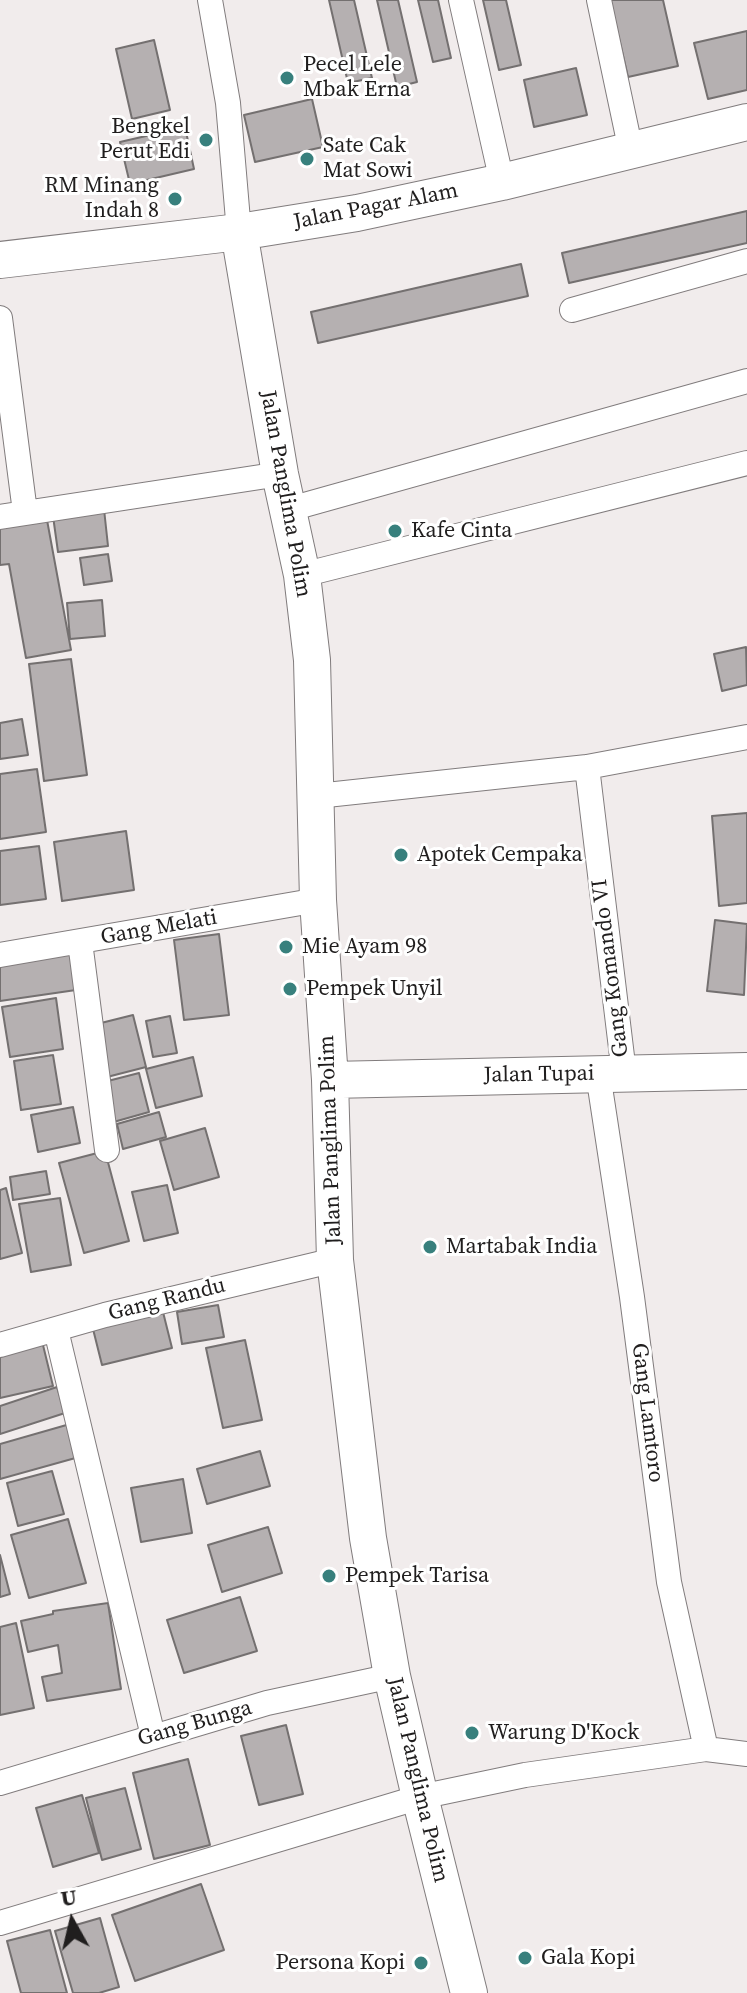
<!DOCTYPE html>
<html>
<head>
<meta charset="utf-8">
<style>
	body { margin:0 }
	#map { position:relative; width:747px; height:1993px; overflow:hidden; background:#f1ecec; font-family:"Source Serif 4",serif }
	canvas { display:block }
	.north { position:absolute; left:32px; top:1881px; width:80px; height:80px; -webkit-text-stroke:6px #fff; paint-order:stroke; rotate:352deg; font-size:22px; font-weight:700; line-height:32px; text-align:center; color:#201e1e }
	.north::after { content:''; display:block; margin:auto; width:28px; height:36px; background:#201e1e; clip-path:polygon(50% 0,100% 100%,50% 72%,0 100%) }
</style>
</head>
<body>
<div id="map">
<canvas width="747" height="1993"></canvas>
<div class="north">U</div>
</div>
<script>
const ctx = document.querySelector('canvas').getContext('2d');
ctx.lineJoin = 'round';
function paint(path, color) {
  ctx.fillStyle = color;
  ctx.fill(path, 'evenodd');
}
function shape(rows) {
  const path = new Path2D();
  for (const r of rows) {
    path.moveTo(r[0], r[1]);
    for (let i = 2; i < r.length; i += 2) path.lineTo(r[i], r[i + 1]);
  }
  return path;
}
function trace(path, color, width, dash) {
  ctx.strokeStyle = color;
  ctx.lineWidth = width;
  ctx.lineCap = dash ? 'butt' : 'round';
  ctx.setLineDash(dash || []);
  ctx.stroke(path);
}
function label(font, color, halo, rows, align = 'center') {
  ctx.font = font + ' "Source Serif 4",serif';
  ctx.lineWidth = 6;
  ctx.setLineDash([]);
  ctx.textBaseline = 'middle';
  ctx.strokeStyle = halo;
  ctx.fillStyle = color;
  for (const [text, x, y, turn = 0] of rows) {
    ctx.save();
    ctx.translate(x, y);
    ctx.rotate((+turn || 0) * Math.PI / 180);
    ctx.textAlign = isNaN(turn) ? turn : align;
    if (halo) ctx.strokeText(text, 0, 0);
    ctx.fillText(text, 0, 0);
    ctx.restore();
  }
}
const building = shape([
	[329,0,354,0,372,78,348,83,329,0],
	[377,0,398,0,417,82,397,87,377,0],
	[418,0,438,0,451,58,433,62,418,0],
	[483,0,506,0,521,65,499,70,483,0],
	[610,0,663,0,678,66,628,77,610,0],
	[747,31,747,90,708,99,694,43,747,31],
	[154,40,170,110,132,119,116,49,154,40],
	[576,68,587,115,534,127,524,80,576,68],
	[312,99,323,147,255,162,244,115,312,99],
	[185,127,194,169,130,184,120,142,185,127],
	[747,211,747,243,569,283,562,253,747,211],
	[521,264,528,296,318,343,311,312,521,264],
	[104,509,108,546,58,552,53,516,104,509],
	[47,520,71,650,26,658,9,564,0,565,0,528,47,520],
	[108,554,112,581,84,585,80,558,108,554],
	[102,600,105,636,70,639,67,603,102,600],
	[746,647,747,685,722,691,714,654,746,647],
	[71,659,87,775,44,781,29,664,71,659],
	[22,719,28,755,0,759,0,723,22,719],
	[37,769,46,832,0,839,0,774,37,769],
	[747,813,747,903,719,906,712,816,747,813],
	[126,831,134,890,62,901,54,842,126,831],
	[39,846,46,899,0,905,0,851,39,846],
	[715,920,747,924,744,995,707,991,715,920],
	[219,934,229,1015,184,1020,174,940,219,934],
	[70,945,76,990,0,1001,0,956,70,945],
	[56,998,63,1049,10,1057,2,1007,56,998],
	[133,1015,146,1067,107,1077,93,1025,133,1015],
	[170,1016,177,1053,153,1057,146,1021,170,1016],
	[53,1055,61,1104,21,1110,14,1061,53,1055],
	[193,1057,202,1096,156,1108,146,1069,193,1057],
	[139,1073,149,1112,110,1123,100,1083,139,1073],
	[73,1107,80,1143,38,1152,31,1115,73,1107],
	[159,1112,166,1137,123,1149,117,1124,159,1112],
	[205,1128,219,1177,174,1190,160,1141,205,1128],
	[105,1151,129,1241,84,1253,59,1163,105,1151],
	[46,1171,50,1194,13,1200,10,1177,46,1171],
	[167,1185,178,1233,144,1241,132,1192,167,1185],
	[6,1188,22,1253,0,1259,0,1190,6,1188],
	[60,1198,71,1265,31,1272,19,1204,60,1198],
	[218,1305,224,1337,182,1344,177,1312,218,1305],
	[162,1308,172,1348,102,1365,92,1325,162,1308],
	[245,1340,262,1420,223,1428,206,1348,245,1340],
	[42,1341,53,1386,0,1398,0,1351,42,1341],
	[57,1387,65,1413,0,1434,0,1406,57,1387],
	[70,1424,79,1457,0,1479,0,1444,70,1424],
	[260,1451,270,1486,207,1504,197,1469,260,1451],
	[52,1471,64,1514,18,1526,7,1483,52,1471],
	[183,1479,192,1533,141,1542,131,1488,183,1479],
	[68,1519,86,1583,29,1598,11,1535,68,1519],
	[268,1527,282,1573,222,1592,208,1545,268,1527],
	[0,1555,10,1594,0,1597,0,1555],
	[240,1597,257,1651,184,1673,167,1620,240,1597],
	[108,1603,121,1689,47,1701,42,1677,62,1673,58,1645,28,1652,21,1621,53,1614,53,1611,108,1603],
	[16,1623,34,1708,0,1715,0,1627,16,1623],
	[286,1725,303,1794,259,1805,241,1736,286,1725],
	[188,1759,210,1845,154,1859,133,1773,188,1759],
	[125,1788,141,1849,102,1860,86,1798,125,1788],
	[82,1795,99,1853,53,1867,36,1808,82,1795],
	[201,1884,224,1950,135,1981,112,1915,201,1884],
	[100,1918,119,1987,99,1993,73,1993,55,1931,100,1918],
	[50,1930,67,1993,21,1993,7,1941,50,1930]
]);
paint(building, '#b5b0b1');
trace(building, '#747070', 2);
const street = shape([
	[210,0,228,103,239,232],
	[461,0,502,182],
	[599,0,631,151],
	[572,310,747,261],
	[0,318,25,512],
	[290,509,747,381],
	[0,517,280,474],
	[302,575,747,463],
	[587,767,624,1073],
	[317,796,587,767,747,737],
	[80,942,107,1150],
	[0,955,318,900],
	[598,1074,632,1297,669,1582,706,1749],
	[56,1330,153,1736],
	[0,1345,105,1315,335,1260],
	[0,1783,267,1703,392,1676],
	[0,1923,420,1797,525,1775,706,1749,747,1754]
]);
const secondary = shape([
	[239,232,280,474,302,575,312,660,318,900,330,1080,335,1260,368,1538,392,1676,420,1797,469,1993],
	[0,260,239,232,357,213,502,182,747,122],
	[330,1080,747,1071]
]);
trace(street, '#817c7d', 26);
trace(secondary, '#817c7d', 38);
trace(street, '#fff', 24);
trace(secondary, '#fff', 36);
for (const [x, y, r, color] of [
	[287,78,8,"#38807d"],
	[206,140,8,"#38807d"],
	[307,159,8,"#38807d"],
	[175,199,8,"#38807d"],
	[395,531,8,"#38807d"],
	[401,855,8,"#38807d"],
	[286,947,8,"#38807d"],
	[290,989,8,"#38807d"],
	[430,1247,8,"#38807d"],
	[329,1576,8,"#38807d"],
	[472,1733,8,"#38807d"],
	[525,1958,8,"#38807d"],
	[421,1963,8,"#38807d"]
]) {
  const dot = new Path2D();
  dot.arc(x, y, r, 0, 2 * Math.PI);
  ctx.fillStyle = color;
  ctx.fill(dot);
  trace(dot, '#fff', 3);
}
label('22px', '#201e1e', '#fff', [
	["Pecel Lele",303,65],
	["Mbak Erna",303,90],
	["Bengkel",190,127,"right"],
	["Perut Edi",190,152,"right"],
	["Sate Cak",323,146],
	["Mat Sowi",323,171],
	["RM Minang",159,186,"right"],
	["Indah 8",159,211,"right"],
	["Kafe Cinta",411,531],
	["Apotek Cempaka",417,855],
	["Mie Ayam 98",302,947],
	["Pempek Unyil",306,989],
	["Martabak India",446,1247],
	["Pempek Tarisa",345,1576],
	["Warung D'Kock",488,1733],
	["Gala Kopi",541,1958],
	["Persona Kopi",405,1963,"right"]
], 'left');
label('22px', '#201e1e', '#fff', [
	["Jalan Pagar Alam",376,207,-11],
	["Jalan Panglima Polim",285,494,80],
	["Gang Melati",159,928,-10],
	["Gang Komando VI",611,968,-97],
	["Jalan Tupai",539,1075,-1],
	["Jalan Panglima Polim",331,1140,-92],
	["Gang Randu",167,1300,-14],
	["Gang Lamtoro",647,1413,83],
	["Gang Bunga",195,1724,-16],
	["Jalan Panglima Polim",417,1780,77]
]);
</script>
</body>
</html>
